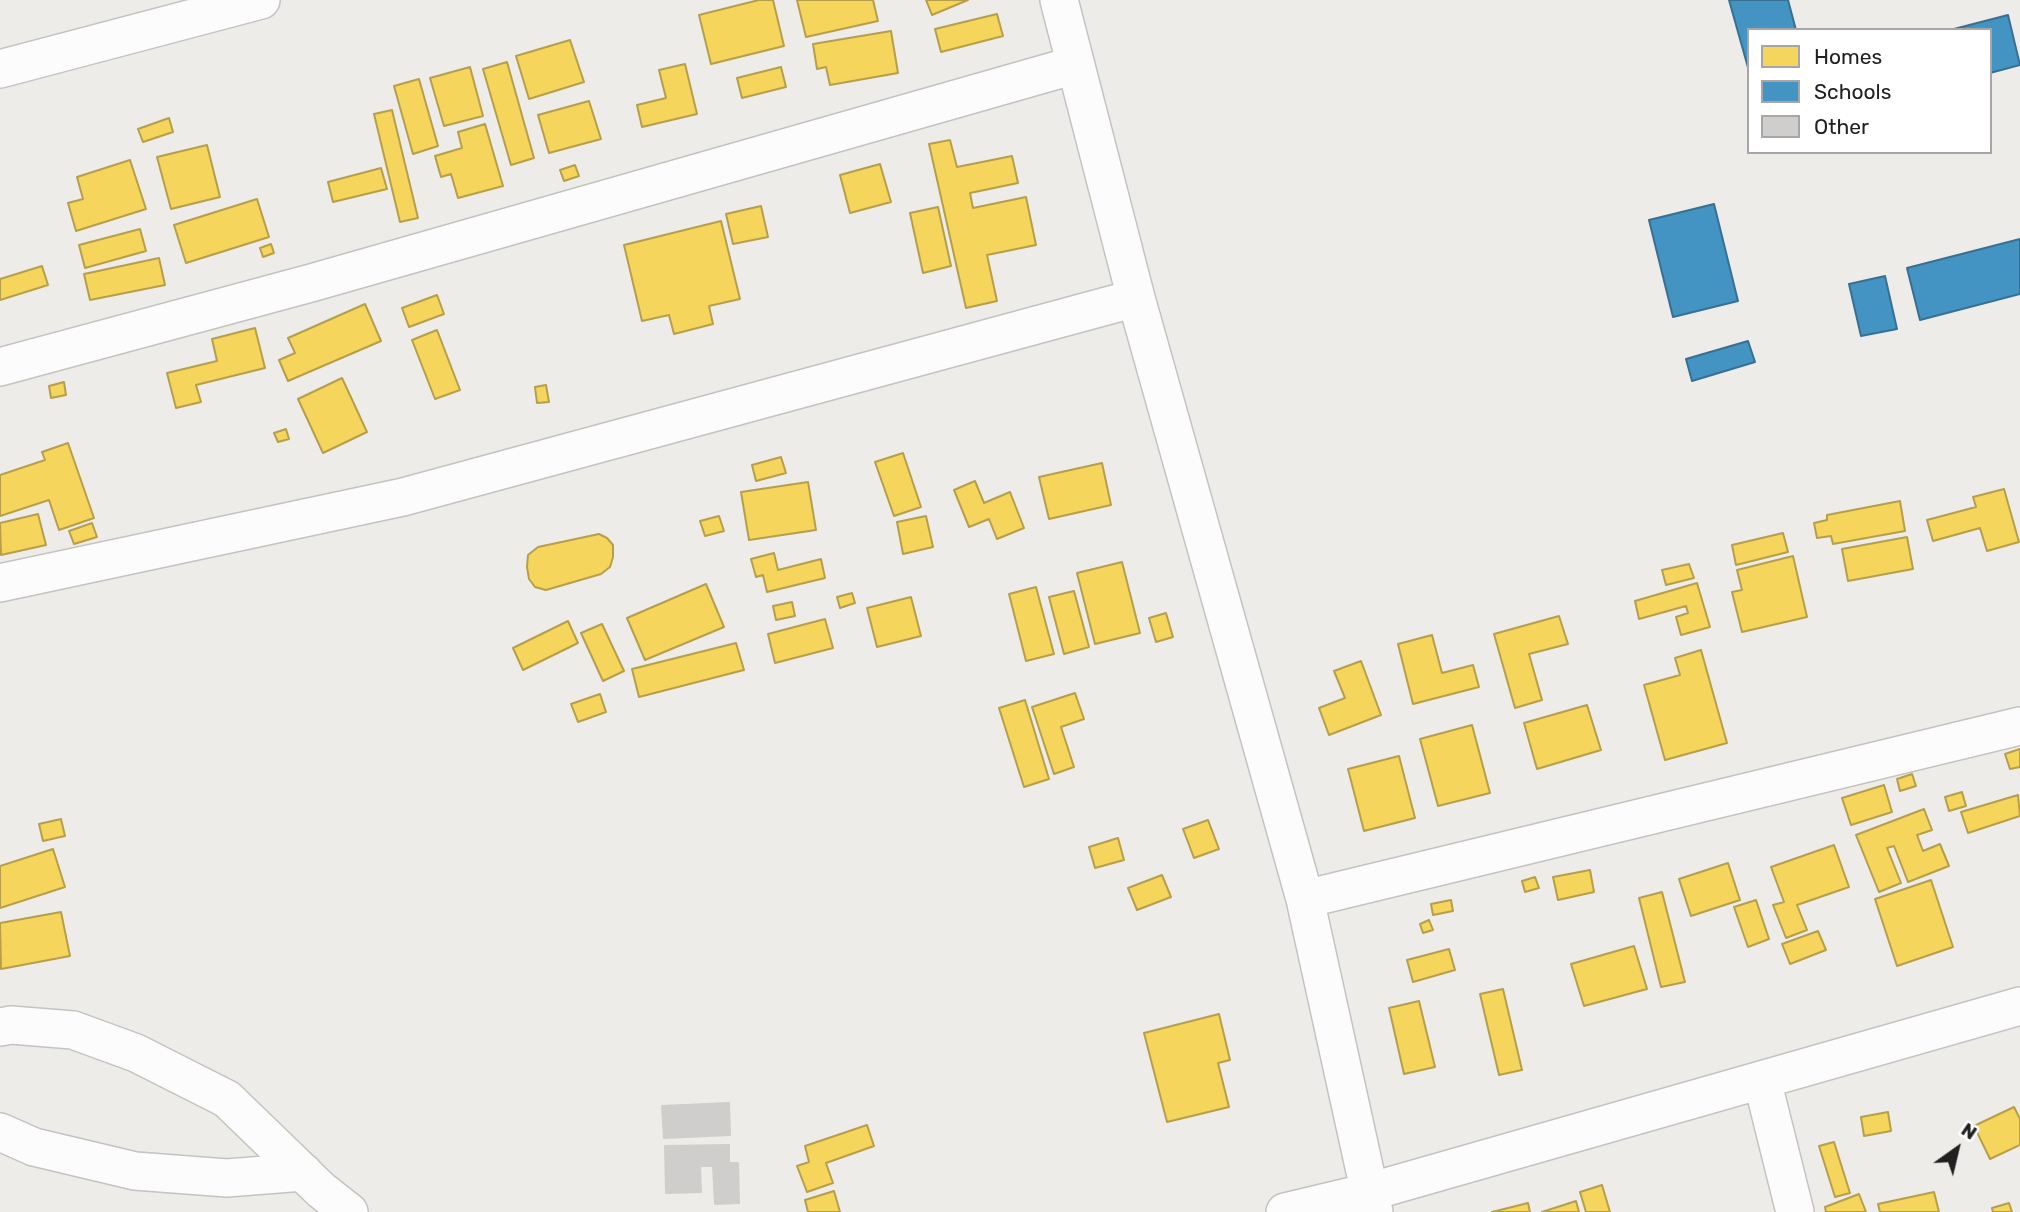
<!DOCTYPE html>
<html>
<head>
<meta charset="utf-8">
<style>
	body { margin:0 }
	#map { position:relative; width:2020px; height:1212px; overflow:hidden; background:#edece9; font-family:Rubik,sans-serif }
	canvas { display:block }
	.legend { position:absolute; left:1747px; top:28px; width:245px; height:126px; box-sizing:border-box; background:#fff; border:2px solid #a6a6a6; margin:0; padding:9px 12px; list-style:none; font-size:21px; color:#202020 }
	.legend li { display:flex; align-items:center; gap:14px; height:35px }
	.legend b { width:35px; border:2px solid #a6a6a6 }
	.north { position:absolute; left:1922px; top:1114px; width:70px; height:70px; -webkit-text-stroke:5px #fff; paint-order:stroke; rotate:34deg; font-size:19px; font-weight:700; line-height:28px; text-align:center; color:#202020 }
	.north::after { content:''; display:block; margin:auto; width:24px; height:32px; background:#202020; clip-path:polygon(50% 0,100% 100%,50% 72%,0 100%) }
</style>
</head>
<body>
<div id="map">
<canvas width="2020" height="1212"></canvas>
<ul class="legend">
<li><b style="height:19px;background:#f6d55c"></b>Homes</li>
<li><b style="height:19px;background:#4393c3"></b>Schools</li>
<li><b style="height:19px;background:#d0cecc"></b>Other</li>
</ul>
<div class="north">N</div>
</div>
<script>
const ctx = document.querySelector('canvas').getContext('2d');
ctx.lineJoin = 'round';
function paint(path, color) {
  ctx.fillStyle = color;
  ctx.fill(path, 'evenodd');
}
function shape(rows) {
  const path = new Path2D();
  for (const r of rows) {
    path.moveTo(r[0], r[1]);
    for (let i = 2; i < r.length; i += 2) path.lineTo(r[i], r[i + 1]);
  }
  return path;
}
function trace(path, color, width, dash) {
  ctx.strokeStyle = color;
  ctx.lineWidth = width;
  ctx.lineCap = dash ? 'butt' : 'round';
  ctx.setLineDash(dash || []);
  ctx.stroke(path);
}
const homes = shape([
	[759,0,773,0,784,46,711,64,699,15,759,0],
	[797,0,873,0,878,21,806,37,797,0],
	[926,0,968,0,932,15,926,0],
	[997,14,1003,36,941,52,935,29,997,14],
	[891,31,898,73,830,85,826,67,817,69,813,44,891,31],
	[570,40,584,82,529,99,516,56,570,40],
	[507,62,534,158,511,165,483,69,507,62],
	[685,64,697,114,642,127,637,105,666,98,659,70,685,64],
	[470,67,483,116,444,126,430,78,470,67],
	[781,67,786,87,742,98,737,78,781,67],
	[419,79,438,146,413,154,394,86,419,79],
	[589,101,601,139,549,153,538,115,589,101],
	[392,110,418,218,400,222,374,114,392,110],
	[169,118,173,132,143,142,138,129,169,118],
	[485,124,503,186,458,198,451,174,441,177,435,156,462,148,458,132,485,124],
	[950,140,957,167,1012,156,1018,183,970,193,973,208,1026,197,1036,245,987,255,997,301,966,308,929,144,950,140],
	[207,145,220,197,171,209,157,157,207,145],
	[130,160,146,209,76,231,68,203,83,199,77,177,130,160],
	[880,164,891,202,850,213,840,175,880,164],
	[575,165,579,176,564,181,560,170,575,165],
	[381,168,387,189,333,202,328,182,381,168],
	[257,199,269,237,186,263,174,225,257,199],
	[761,206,768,237,733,244,726,214,761,206],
	[938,207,951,266,923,273,910,213,938,207],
	[721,221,740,299,709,306,713,324,674,334,669,315,642,321,624,245,721,221],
	[140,229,146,251,85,268,79,245,140,229],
	[271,244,274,253,263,257,260,248,271,244],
	[159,258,165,285,90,300,84,274,159,258],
	[42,266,48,285,0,300,0,279,42,266],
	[437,295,444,314,409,327,402,308,437,295],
	[365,304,381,341,288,381,279,360,295,353,288,338,365,304],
	[255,328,265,368,196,385,201,402,176,408,167,373,217,361,212,339,255,328],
	[437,330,460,390,435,399,412,340,437,330],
	[342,378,367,432,323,453,298,399,342,378],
	[64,382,66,395,51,398,49,386,64,382],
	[546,385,549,402,537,403,535,387,546,385],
	[286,429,289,439,278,442,274,433,286,429],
	[68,443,94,518,59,530,49,500,0,516,0,475,45,460,42,452,68,443],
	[903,453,921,507,894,516,875,462,903,453],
	[781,457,786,473,756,481,752,465,781,457],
	[1102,463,1111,505,1049,519,1039,477,1102,463],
	[975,481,984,503,1010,492,1024,528,997,539,989,519,969,527,954,490,975,481],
	[808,482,816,530,749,540,741,492,808,482],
	[2004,489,2019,542,1987,551,1980,528,1933,541,1927,520,1976,507,1973,497,2004,489],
	[1900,501,1905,531,1833,544,1831,536,1817,538,1814,523,1827,520,1827,515,1900,501],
	[38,514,46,545,1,555,0,523,38,514],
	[719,516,724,531,705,536,700,521,719,516],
	[926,516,933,547,903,554,897,522,926,516],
	[92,523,97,537,74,544,69,531,92,523],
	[1783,533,1788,552,1736,565,1732,545,1783,533],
	[599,534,607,538,613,545,613,557,610,567,601,574,546,590,535,587,529,579,527,567,528,555,538,547,599,534],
	[1907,537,1913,569,1848,581,1842,549,1907,537],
	[774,553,778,570,821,559,825,578,767,592,763,575,756,577,751,559,774,553],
	[1793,556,1807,617,1742,632,1732,592,1742,590,1737,570,1793,556],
	[1122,562,1140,633,1095,644,1077,573,1122,562],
	[1689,564,1694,578,1666,585,1662,570,1689,564],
	[1697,583,1710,627,1681,635,1676,617,1688,613,1686,606,1639,619,1635,601,1697,583],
	[706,584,724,627,645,660,627,618,706,584],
	[1036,587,1054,654,1026,661,1009,594,1036,587],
	[1074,591,1089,647,1064,654,1049,597,1074,591],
	[852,593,855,603,840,608,837,597,852,593],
	[911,597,921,636,877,647,867,608,911,597],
	[792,602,795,616,776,620,773,606,792,602],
	[1166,613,1173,637,1156,642,1149,618,1166,613],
	[1559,616,1568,644,1529,654,1542,700,1515,708,1494,634,1559,616],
	[825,619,833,648,775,663,768,634,825,619],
	[568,621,578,643,523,670,513,648,568,621],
	[602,624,624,671,603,681,581,633,602,624],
	[1432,635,1442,673,1473,665,1479,687,1413,704,1398,644,1432,635],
	[736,643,744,670,639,697,632,669,736,643],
	[1701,650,1727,743,1665,760,1644,685,1680,675,1675,658,1701,650],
	[1361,661,1381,715,1329,735,1319,708,1345,698,1334,671,1361,661],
	[1075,693,1084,719,1061,727,1074,767,1054,774,1032,707,1075,693],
	[600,694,606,712,578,722,571,704,600,694],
	[1025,700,1049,779,1024,787,999,708,1025,700],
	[1587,705,1601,750,1537,769,1524,723,1587,705],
	[1472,725,1490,793,1438,806,1420,739,1472,725],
	[2020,749,2020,767,2010,769,2005,754,2020,749],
	[1399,756,1415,818,1364,831,1348,769,1399,756],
	[1912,774,1916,786,1900,791,1897,779,1912,774],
	[1884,785,1892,812,1851,825,1842,798,1884,785],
	[1962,792,1966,806,1949,811,1945,797,1962,792],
	[2018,795,2020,816,1968,833,1961,812,2018,795],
	[1924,809,1932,830,1917,835,1923,851,1940,844,1949,866,1908,882,1894,846,1887,848,1901,883,1879,892,1856,835,1924,809],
	[61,819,65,836,43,841,39,824,61,819],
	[1208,820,1219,849,1194,858,1183,829,1208,820],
	[1118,838,1124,860,1095,868,1089,847,1118,838],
	[1834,845,1849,887,1797,905,1807,930,1786,938,1773,905,1784,902,1771,867,1834,845],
	[53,849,65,887,0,908,0,866,53,849],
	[1728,863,1740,900,1691,916,1679,879,1728,863],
	[1590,870,1594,892,1558,900,1553,877,1590,870],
	[1162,875,1171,897,1137,910,1128,888,1162,875],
	[1535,877,1539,888,1525,892,1522,881,1535,877],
	[1931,880,1953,947,1897,966,1875,899,1931,880],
	[1662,892,1685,982,1661,987,1639,898,1662,892],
	[1451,900,1453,911,1433,915,1431,904,1451,900],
	[1756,900,1769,939,1748,947,1734,907,1756,900],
	[61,912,70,956,1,969,0,923,61,912],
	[1429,920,1433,930,1423,933,1420,924,1429,920],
	[1818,931,1826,950,1790,964,1782,944,1818,931],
	[1634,946,1647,989,1584,1006,1571,964,1634,946],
	[1449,949,1455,970,1413,982,1407,960,1449,949],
	[1503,989,1522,1070,1499,1075,1480,994,1503,989],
	[1419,1001,1435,1067,1404,1074,1389,1008,1419,1001],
	[1219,1014,1230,1060,1218,1063,1229,1107,1167,1122,1144,1033,1219,1014],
	[2014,1107,2020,1119,2020,1145,1990,1159,1974,1126,2014,1107],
	[1888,1112,1891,1131,1864,1136,1861,1117,1888,1112],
	[867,1125,874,1146,826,1163,833,1183,807,1192,797,1166,809,1162,805,1146,867,1125],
	[1834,1142,1850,1193,1835,1197,1819,1146,1834,1142],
	[1602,1185,1610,1212,1586,1212,1580,1192,1602,1185],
	[834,1191,840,1212,808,1212,805,1200,834,1191],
	[1934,1192,1939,1212,1880,1212,1878,1204,1934,1192],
	[1859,1194,1866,1212,1826,1212,1825,1207,1859,1194],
	[1576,1201,1579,1212,1542,1212,1576,1201],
	[1528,1203,1530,1212,1492,1212,1528,1203],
	[2009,1203,2012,1212,1993,1212,1992,1208,2009,1203]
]);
paint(homes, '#f6d55c');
trace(homes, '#b69f4a', 2);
const schools = shape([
	[1729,0,1788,0,1796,30,1749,30,1749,71,1729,0],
	[2008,15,2020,65,1990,73,1990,30,1950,30,2008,15],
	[1714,204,1738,301,1673,317,1649,220,1714,204],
	[2020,239,2020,294,1920,320,1907,268,2020,239],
	[1885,276,1897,329,1861,336,1849,284,1885,276],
	[1748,341,1755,362,1692,381,1686,359,1748,341]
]);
paint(schools, '#4393c3');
trace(schools, '#387092', 2);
const building = shape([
	[729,1103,730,1135,664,1138,662,1106,729,1103],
	[729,1145,729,1163,738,1163,739,1203,715,1204,713,1166,700,1166,701,1192,666,1193,665,1146,729,1145]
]);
paint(building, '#d0cecc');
trace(building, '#d0ceca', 2);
const minor = shape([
	[1059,0,1136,298,1305,899,1374,1212],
	[0,69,261,0],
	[0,367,311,283,1075,65],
	[0,583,403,497,1136,298],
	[1305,899,2020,726],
	[0,1027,11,1025,73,1030,136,1053,227,1099,321,1190,349,1212],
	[1762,1080,1795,1212],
	[0,1132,34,1147,135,1171,227,1178,303,1172],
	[1285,1212,1369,1192,2020,1006]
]);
trace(minor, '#c3c3c1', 40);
trace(minor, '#fcfcfc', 37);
</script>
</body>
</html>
